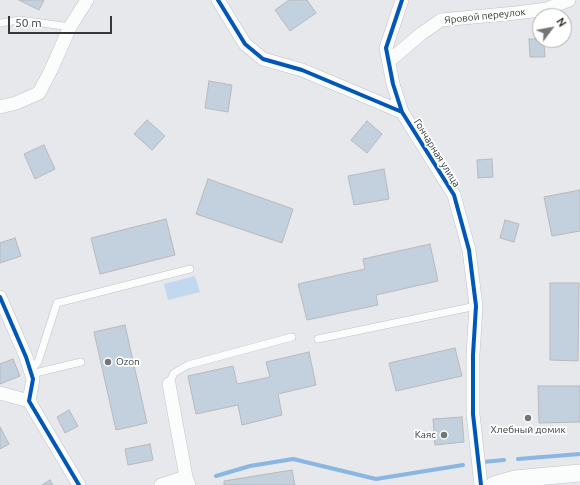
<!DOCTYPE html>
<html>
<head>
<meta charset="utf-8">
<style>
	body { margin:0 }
	#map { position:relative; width:580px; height:485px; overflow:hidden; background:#e6e8eb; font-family:Ubuntu,sans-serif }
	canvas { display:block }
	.north { position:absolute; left:532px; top:8px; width:40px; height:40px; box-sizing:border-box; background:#fff; border:1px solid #aeafb0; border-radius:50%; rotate:58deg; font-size:11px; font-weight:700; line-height:16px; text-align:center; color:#353739 }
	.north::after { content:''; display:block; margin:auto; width:14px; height:18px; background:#737577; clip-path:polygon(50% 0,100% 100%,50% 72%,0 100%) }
	.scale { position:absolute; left:8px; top:16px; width:104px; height:18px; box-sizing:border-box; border:2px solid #353739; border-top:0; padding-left:5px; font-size:12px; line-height:14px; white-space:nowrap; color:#353739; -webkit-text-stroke:3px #fff; paint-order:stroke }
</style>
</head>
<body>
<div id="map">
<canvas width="580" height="485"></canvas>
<div class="north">N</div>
<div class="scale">50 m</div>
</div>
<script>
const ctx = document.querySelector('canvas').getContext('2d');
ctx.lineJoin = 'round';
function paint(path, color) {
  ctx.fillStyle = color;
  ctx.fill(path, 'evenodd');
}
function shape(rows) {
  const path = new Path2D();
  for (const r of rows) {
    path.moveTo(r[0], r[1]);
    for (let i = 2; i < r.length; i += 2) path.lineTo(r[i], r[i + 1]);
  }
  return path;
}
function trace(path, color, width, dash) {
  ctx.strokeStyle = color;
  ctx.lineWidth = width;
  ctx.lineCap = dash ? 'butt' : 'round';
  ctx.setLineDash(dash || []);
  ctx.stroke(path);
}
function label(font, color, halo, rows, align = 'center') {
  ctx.font = font + ' Ubuntu,sans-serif';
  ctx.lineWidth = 3.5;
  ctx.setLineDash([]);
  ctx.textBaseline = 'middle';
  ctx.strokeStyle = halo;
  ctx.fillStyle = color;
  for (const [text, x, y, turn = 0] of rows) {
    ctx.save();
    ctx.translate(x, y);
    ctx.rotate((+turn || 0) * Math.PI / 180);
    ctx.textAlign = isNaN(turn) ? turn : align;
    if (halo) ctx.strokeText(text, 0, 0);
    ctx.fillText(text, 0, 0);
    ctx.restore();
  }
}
paint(shape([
	[195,276,200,292,168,300,164,284]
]), '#c2d8ef');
trace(shape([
	[518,459,580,454],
	[483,462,504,460],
	[216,476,250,466,293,459,376,479,463,465]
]), '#89b6e3', 4);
const building = shape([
	[19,0,44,0,39,10,19,0],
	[289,0,307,0,316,13,290,31,275,10,289,0],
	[529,39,540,39,540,40,544,40,545,57,530,57,529,39],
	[209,81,232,85,228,112,205,108,209,81],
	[147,120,165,136,152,150,134,134,147,120],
	[367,121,382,134,367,153,351,140,367,121],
	[44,145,55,169,35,179,24,154,44,145],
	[492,159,493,177,478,178,477,160,492,159],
	[384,169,389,199,354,205,348,176,384,169],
	[208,179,293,209,282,243,196,214,208,179],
	[580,190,580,231,552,236,544,197,580,190],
	[166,219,175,255,100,274,91,238,166,219],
	[505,220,519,224,514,242,500,238,505,220],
	[15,238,21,256,0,263,0,243,15,238],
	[430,244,438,281,376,295,378,305,307,320,298,284,365,269,363,259,430,244],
	[550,283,579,283,578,361,550,360,550,283],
	[125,325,147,423,116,430,94,332,125,325],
	[455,348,462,376,396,391,389,363,455,348],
	[309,352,316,385,278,394,282,415,242,425,238,405,196,414,188,376,233,366,237,384,270,377,266,362,309,352],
	[13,359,20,376,0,384,0,364,13,359],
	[538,386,580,386,580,422,539,423,538,386],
	[69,410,78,426,65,433,57,417,69,410],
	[462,417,464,442,435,445,433,419,462,417],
	[0,427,9,444,0,449,0,427],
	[150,444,153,460,128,465,125,449,150,444],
	[292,470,295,485,224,485,224,481,292,470],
	[50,480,53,485,42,485,50,480]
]);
paint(building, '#c3d0de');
trace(building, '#b8b9bc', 1);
const service = shape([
	[0,23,20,20,70,27],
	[318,339,476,306],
	[30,370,38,362,57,303,190,269],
	[31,374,81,362],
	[169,384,174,373,188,365,292,337]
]);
const minor = shape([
	[218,0,245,44,263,59,302,70,402,112],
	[402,0,386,48,393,84,402,112,454,195,469,250,476,306,473,355,473,414,481,485],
	[389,61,421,34,441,20,516,13,547,9,569,0],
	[0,107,16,103,39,93,51,70,70,27,87,0],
	[0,297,26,357,33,379,29,401,79,485],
	[169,384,186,477],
	[0,393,29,401],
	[161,485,186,477,189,485]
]);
const tertiary = shape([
	[494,485,515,479,580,473]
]);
trace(service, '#c0c2c4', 8);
trace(minor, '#c0c2c4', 14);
trace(tertiary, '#c0c2c4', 18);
trace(service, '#fbfcfc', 7);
trace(minor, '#fbfcfc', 13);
trace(tertiary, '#fbfcfc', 17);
trace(shape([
	[218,0,245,44,263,59,302,70,402,112],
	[402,0,386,48,393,84,402,112,454,195,469,250,476,306,473,355,473,414,481,485],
	[0,297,26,357,33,379,29,401,79,485]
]), '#0057b8', 4);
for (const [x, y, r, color] of [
	[108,362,4,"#737577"],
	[528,418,4,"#737577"],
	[444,435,4,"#737577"]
]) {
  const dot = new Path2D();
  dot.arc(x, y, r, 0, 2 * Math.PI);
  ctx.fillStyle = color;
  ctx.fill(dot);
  trace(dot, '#fff', 1.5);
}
label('10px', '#353739', '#fff', [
	["Яровой переулок",485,16,-6],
	["Гончарная улица",437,153,58]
]);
label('10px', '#353739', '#fff', [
	["Ozon",116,362],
	["Хлебный домик",528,430,"center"],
	["Каяс",436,435,"right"]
], 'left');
</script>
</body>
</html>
